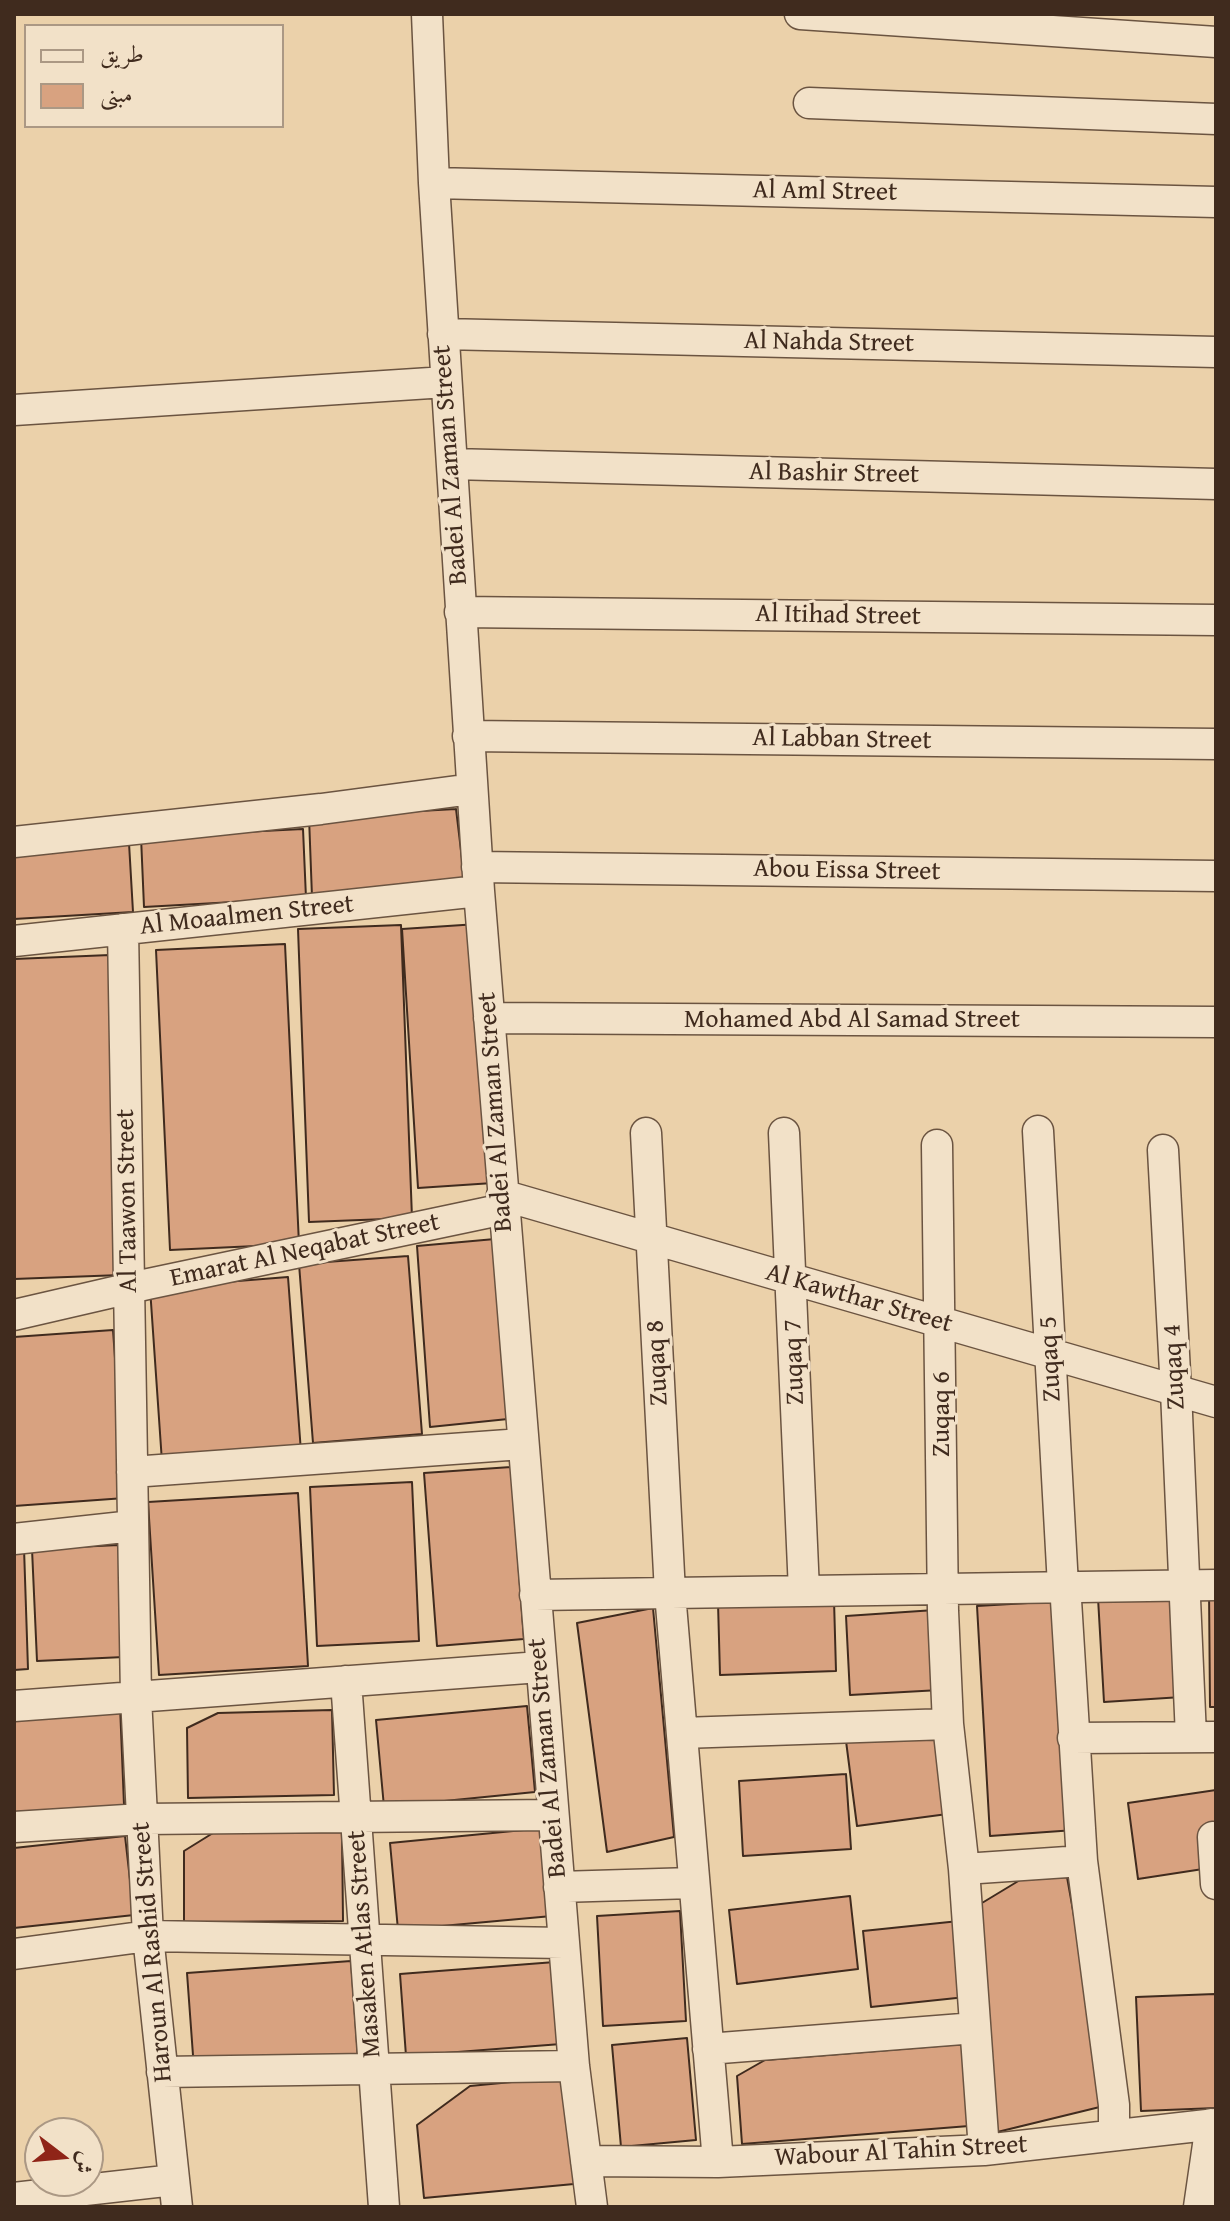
<!DOCTYPE html>
<html>
<head>
<meta charset="utf-8">
<style>
	body { margin:0 }
	#map { position:relative; width:1230px; height:2221px; overflow:hidden; background:#ebd1aa; font-family:"Gentium Book Plus",Amiri,serif }
	canvas { display:block }
	.frame { position:absolute; inset:0; border:16px solid #402b1e; pointer-events:none }
	.legend { position:absolute; left:24px; top:24px; width:260px; height:104px; box-sizing:border-box; background:#f2e1c8; border:2px solid #ab9884; margin:0; padding:10px 14px; list-style:none; font-size:24px; color:#402b1e }
	.legend li { display:flex; align-items:center; gap:16px; height:40px }
	.legend b { width:40px; border:2px solid #ab9884 }
	.north { position:absolute; left:24px; top:2117px; width:80px; height:80px; box-sizing:border-box; background:#f2e1c8; border:2px solid #ab9884; border-radius:50%; rotate:106deg; font-size:22px; font-weight:700; line-height:32px; text-align:center; color:#402b1e }
	.north::after { content:''; display:block; margin:auto; width:28px; height:36px; background:#8f2418; clip-path:polygon(50% 0,100% 100%,50% 72%,0 100%) }
</style>
</head>
<body>
<div id="map">
<canvas width="1230" height="2221"></canvas>
<div class="frame"></div>
<ul class="legend">
<li><b style="height:10px;background:#f2e1c8"></b>طريق</li>
<li><b style="height:22px;background:#d8a280"></b>مبنى</li>
</ul>
<div class="north">ش</div>
</div>
<script>
const ctx = document.querySelector('canvas').getContext('2d');
ctx.lineJoin = 'round';
function paint(path, color) {
  ctx.fillStyle = color;
  ctx.fill(path, 'evenodd');
}
function shape(rows) {
  const path = new Path2D();
  for (const r of rows) {
    path.moveTo(r[0], r[1]);
    for (let i = 2; i < r.length; i += 2) path.lineTo(r[i], r[i + 1]);
  }
  return path;
}
function trace(path, color, width, dash) {
  ctx.strokeStyle = color;
  ctx.lineWidth = width;
  ctx.lineCap = dash ? 'butt' : 'round';
  ctx.setLineDash(dash || []);
  ctx.stroke(path);
}
function label(font, color, halo, rows, align = 'center') {
  ctx.font = font + ' "Gentium Book Plus",serif';
  ctx.lineWidth = 6;
  ctx.setLineDash([]);
  ctx.textBaseline = 'middle';
  ctx.strokeStyle = halo;
  ctx.fillStyle = color;
  for (const [text, x, y, turn = 0] of rows) {
    ctx.save();
    ctx.translate(x, y);
    ctx.rotate((+turn || 0) * Math.PI / 180);
    ctx.textAlign = isNaN(turn) ? turn : align;
    if (halo) ctx.strokeText(text, 0, 0);
    ctx.fillText(text, 0, 0);
    ctx.restore();
  }
}
const building = shape([
	[456,809,465,884,312,897,309,817,456,809],
	[303,829,306,898,144,907,141,837,303,829],
	[129,843,133,912,14,919,14,852,129,843],
	[478,924,493,1183,418,1188,402,929,478,924],
	[401,925,412,1218,309,1222,298,929,401,925],
	[285,944,299,1244,170,1250,156,950,285,944],
	[110,955,121,1275,14,1279,14,959,110,955],
	[495,1239,508,1419,430,1427,417,1246,495,1239],
	[408,1256,422,1434,313,1443,299,1264,408,1256],
	[288,1277,301,1452,162,1462,150,1288,288,1277],
	[113,1330,125,1498,14,1506,14,1337,113,1330],
	[511,1467,524,1639,437,1646,424,1473,511,1467],
	[412,1482,419,1641,317,1646,310,1487,412,1482],
	[298,1493,308,1666,159,1675,148,1502,298,1493],
	[119,1545,124,1657,37,1661,32,1549,119,1545],
	[24,1548,28,1669,14,1670,14,1549,24,1548],
	[1209,1588,1216,1588,1216,1707,1210,1707,1209,1588],
	[1176,1593,1182,1697,1104,1702,1098,1598,1176,1593],
	[834,1600,836,1671,720,1675,718,1603,834,1600],
	[1062,1601,1075,1830,990,1836,977,1606,1062,1601],
	[653,1608,674,1837,607,1852,577,1623,653,1608],
	[935,1610,940,1690,850,1695,846,1616,935,1610],
	[120,1705,124,1805,14,1822,14,1712,120,1705],
	[527,1706,535,1792,384,1807,376,1720,527,1706],
	[332,1710,334,1795,188,1798,187,1728,218,1713,332,1710],
	[944,1728,955,1813,857,1826,846,1741,944,1728],
	[846,1774,851,1849,743,1856,739,1781,846,1774],
	[1216,1790,1216,1867,1138,1879,1128,1803,1216,1790],
	[544,1828,552,1916,398,1930,390,1843,544,1828],
	[342,1832,343,1921,184,1922,184,1851,213,1833,342,1832],
	[125,1836,134,1915,14,1928,14,1848,125,1836],
	[1067,1877,1108,2105,985,2135,977,1906,1020,1880,1067,1877],
	[850,1896,858,1969,737,1984,729,1910,850,1896],
	[680,1911,686,2021,603,2026,597,1916,680,1911],
	[959,1921,966,1997,871,2007,863,1931,959,1921],
	[351,1961,358,2057,194,2069,187,1973,351,1961],
	[555,1962,561,2044,406,2056,400,1974,555,1962],
	[1215,1994,1216,2108,1141,2111,1136,1997,1215,1994],
	[687,2038,696,2140,621,2147,612,2045,687,2038],
	[963,2044,969,2126,742,2144,737,2076,765,2060,963,2044],
	[564,2077,574,2184,424,2198,417,2125,470,2086,564,2077]
]);
paint(building, '#d8a280');
trace(building, '#402b1e', 2);
const street = shape([
	[427,14,434,183,479,891,574,2066,592,2207],
	[800,14,1216,42],
	[809,103,1216,119],
	[434,183,1216,202],
	[443,334,1216,352],
	[14,410,446,382],
	[452,464,1216,484],
	[460,612,1216,620],
	[468,736,1216,744],
	[14,842,321,809,472,789],
	[477,867,1216,876],
	[123,929,136,1697,148,1936,177,2207],
	[14,941,479,891],
	[489,1018,1216,1022],
	[1038,1131,1063,1586,1066,1600,1082,1861,1114,2105,1114,2134],
	[646,1133,670,1593,718,2162],
	[784,1133,804,1591],
	[937,1145,943,1611,948,1724,964,1869,984,2150],
	[1163,1150,1176,1391,1191,1737],
	[502,1195,1216,1402],
	[14,1315,148,1284,504,1209],
	[132,1472,522,1444],
	[14,1539,133,1526],
	[535,1595,1216,1585],
	[346,1681,384,2207],
	[14,1706,540,1667],
	[682,1733,948,1724],
	[1073,1738,1216,1737],
	[14,1827,142,1819,553,1815],
	[1213,1837,1216,1884],
	[964,1869,1082,1861],
	[559,1887,693,1883],
	[14,1954,148,1936,563,1943],
	[708,2049,975,2028],
	[162,2072,574,2066],
	[586,2161,718,2162,984,2150,1216,2124],
	[14,2198,174,2180],
	[1199,2207,1211,2124]
]);
trace(street, '#6b5441', 33);
trace(street, '#f2e1c8', 30);
label('26px', '#402b1e', '#f2e1c8', [
	["Al Aml Street",825,192,1],
	["Al Nahda Street",829,343,1],
	["Badei Al Zaman Street",451,465,-94],
	["Al Bashir Street",834,474,1],
	["Al Itihad Street",838,616,1],
	["Al Labban Street",842,740,1],
	["Abou Eissa Street",847,871,1],
	["Al Moaalmen Street",247,916,-6],
	["Mohamed Abd Al Samad Street",852,1020],
	["Badei Al Zaman Street",496,1112,-94],
	["Al Taawon Street",128,1201,-91],
	["Emarat Al Neqabat Street",305,1251,-12],
	["Al Kawthar Street",859,1299,16],
	["Zuqaq 5",1051,1359,-93],
	["Zuqaq 7",795,1362,-92],
	["Zuqaq 8",658,1363,-93],
	["Zuqaq 4",1175,1367,-93],
	["Zuqaq 6",942,1414,-90],
	["Badei Al Zaman Street",548,1758,-95],
	["Masaken Atlas Street",365,1944,-94],
	["Haroun Al Rashid Street",153,1952,-95],
	["Wabour Al Tahin Street",901,2152,-3]
]);
</script>
</body>
</html>
